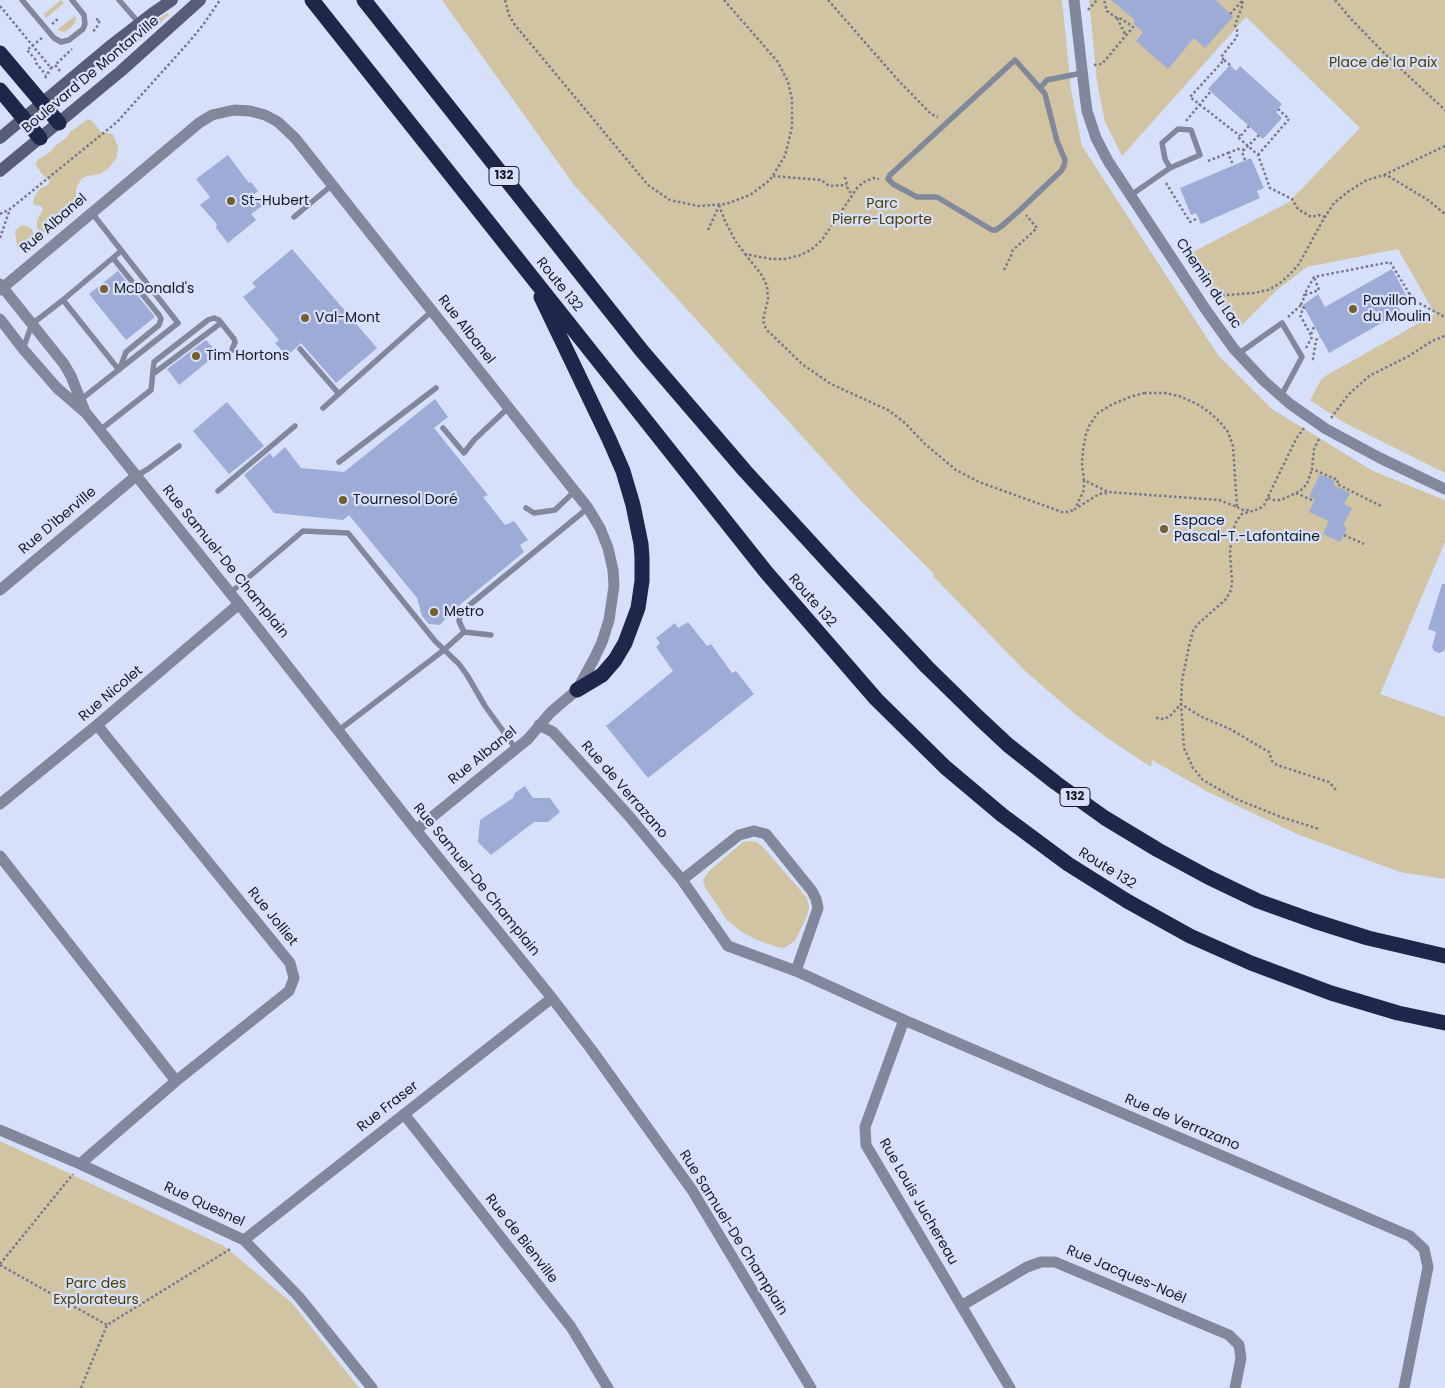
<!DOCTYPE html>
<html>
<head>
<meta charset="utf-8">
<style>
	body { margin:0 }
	canvas { display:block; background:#d7e0fb }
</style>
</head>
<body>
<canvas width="1445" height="1388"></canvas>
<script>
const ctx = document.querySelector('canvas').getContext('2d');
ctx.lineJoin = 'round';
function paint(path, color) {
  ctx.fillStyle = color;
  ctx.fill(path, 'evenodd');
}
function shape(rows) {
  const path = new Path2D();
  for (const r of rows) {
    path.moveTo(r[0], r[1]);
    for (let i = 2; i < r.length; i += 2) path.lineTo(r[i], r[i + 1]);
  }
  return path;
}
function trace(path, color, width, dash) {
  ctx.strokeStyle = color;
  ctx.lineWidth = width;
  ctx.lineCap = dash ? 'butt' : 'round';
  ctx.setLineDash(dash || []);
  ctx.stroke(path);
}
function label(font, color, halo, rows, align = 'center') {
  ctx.font = font + ' Poppins,sans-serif';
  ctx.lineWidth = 4.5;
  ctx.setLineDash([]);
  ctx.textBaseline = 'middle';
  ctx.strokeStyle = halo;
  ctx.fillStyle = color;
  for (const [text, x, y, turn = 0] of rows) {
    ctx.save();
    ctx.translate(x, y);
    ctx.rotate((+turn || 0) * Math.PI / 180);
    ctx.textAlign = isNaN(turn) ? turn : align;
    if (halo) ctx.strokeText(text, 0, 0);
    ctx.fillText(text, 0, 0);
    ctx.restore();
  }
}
paint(shape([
	[61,0,64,3,46,18,44,14],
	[442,0,1062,0,1071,89,1082,146,1218,355,1272,409,1373,471,1445,500,1445,542,1380,694,1445,717,1445,879,1400,872,1297,834,1208,792,1152,760,1151,767,1110,740,1075,714,1025,671,933,576,934,574,860,500,574,185],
	[1089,0,1445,0,1445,473,1343,422,1310,400,1322,378,1435,314,1398,249,1307,267,1277,290,1238,329,1187,255,1289,202,1360,128,1246,17,1122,156,1105,122,1097,82],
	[167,13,169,15,113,64,113,63,148,26],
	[75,16,76,19,75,23,68,30,64,32,57,30],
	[88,119,92,121,101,132,113,134,118,147,117,157,108,169,100,174,87,176,81,179,76,189,76,210,73,214,68,217,59,219,49,233,40,231,37,228,37,221,43,209,41,206,34,205,33,201,36,194,41,188,48,185,50,181,42,174,36,165,37,160,50,152,55,146,66,138,70,132],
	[23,225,31,228,33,233,34,240,29,250,22,251,17,247,15,231,19,227],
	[750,841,756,842,763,847,807,898,809,907,807,916,795,941,784,948,777,947,757,940,742,932,727,920,705,887,703,880,709,871,743,842],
	[0,1141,224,1246,292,1303,359,1388,0,1388]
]), '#d1c4a2');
paint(shape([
	[1111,0,1216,0,1233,17,1205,48,1194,38,1168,69,1136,41,1143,32,1133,23,1135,20],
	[1230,65,1236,71,1240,66,1282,104,1276,112,1282,118,1263,139,1208,89],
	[228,155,249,183,251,182,258,191,253,195,262,206,251,214,256,220,228,243,216,228,217,224,200,205,210,197,196,179],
	[1251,158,1264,188,1257,191,1260,198,1201,224,1196,213,1191,215,1180,188],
	[292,249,377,348,336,383,301,343,287,356,275,343,279,340,243,297,256,287,252,283],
	[1392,269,1405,293,1394,299,1401,312,1329,353,1303,305,1318,294,1325,307],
	[118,271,155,317,126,340,89,294],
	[206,340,213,348,206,353,211,359,179,385,167,369],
	[435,399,448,417,434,428,488,495,483,497,505,525,514,521,528,540,520,545,524,552,450,613,440,625,429,624,422,616,417,598,349,515,343,520,274,513,244,475,270,453,273,458,285,447,301,468,344,472],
	[227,402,264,446,229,474,193,431],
	[1320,474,1335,481,1333,485,1350,493,1344,504,1352,508,1343,526,1347,528,1340,542,1323,534,1329,521,1309,512,1315,499,1309,497],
	[1442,584,1445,584,1445,648,1444,651,1439,653,1434,651,1432,647,1436,632,1428,629],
	[688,622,707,646,711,644,732,673,736,671,754,694,648,778,606,726,673,671,656,647,660,643,656,638,675,623,678,628],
	[525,786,533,798,550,798,560,812,548,822,534,822,491,855,478,842,480,820,513,798,515,793]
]), '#9dabd7');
trace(shape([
	[505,0,509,15,515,25,648,185,670,200,698,206,726,204,750,195,770,180,785,156,792,127,792,99,788,82,778,62,724,0],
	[828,0,897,79,931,114,938,117],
	[1335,0,1351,19,1387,56,1445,110],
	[0,6,51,68,55,65],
	[1088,10,1097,0],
	[1230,14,1242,1],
	[1117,18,1126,36],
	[52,24,59,18],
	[93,31,96,29,100,20,94,19],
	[42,38,27,50,35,59,36,63,46,75],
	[1224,60,1221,57,1237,37,1237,30,1235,25,1243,4,1242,1],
	[1094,65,1102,64,1133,27,1122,19,1117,18,1107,11,1104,0],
	[1230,65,1224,60,1190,97,1240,136],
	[60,71,55,65,72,49],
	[45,78,51,68],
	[1186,121,1211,91],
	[1249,126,1239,138,1258,155,1270,188,1292,199,1298,209,1311,217,1319,215,1325,217],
	[1228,153,1238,149,1245,150],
	[1258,155,1289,119,1278,109],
	[1245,160,1242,152,1259,135],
	[1208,161,1228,153,1233,165],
	[1384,175,1445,146],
	[773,176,821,180,829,186,847,185],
	[845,177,848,190,852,194],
	[1166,183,1190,222,1198,218],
	[719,205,725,221,736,242,745,254,771,259,785,259,801,255,812,249,822,240,857,188,864,182,874,178,879,179],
	[0,214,10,209,117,122,189,42,203,25,220,0],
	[708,230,719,206],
	[0,238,10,209],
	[745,254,761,274,767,286,768,299,763,320,766,329,802,364,831,384,888,410,905,423,925,444,956,470,979,482,1062,512,1069,512,1075,509],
	[1004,270,1011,256,1012,251,1037,228,1026,215],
	[1409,293,1415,301,1445,317],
	[1305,295,1319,290,1314,277],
	[1212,296,1254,293,1268,290,1279,284,1290,274,1299,264,1323,220,1334,203,1349,191,1365,181,1383,175,1390,177,1428,200,1445,214],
	[1288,317,1301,305],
	[1311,334,1314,327],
	[1306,348,1312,337,1300,315,1304,308,1301,305,1305,295,1304,295,1314,277,1390,262,1409,293,1395,301],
	[1312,359,1313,359,1316,340,1320,337],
	[1144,393,1165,393,1179,396,1197,404,1209,412,1219,421,1228,432,1233,446,1237,507,1219,500,1108,492,1084,480,1082,464,1083,450,1086,434,1090,424,1098,413,1111,405,1130,397,1144,393],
	[1331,418,1348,395,1369,376,1409,356,1432,341,1445,336],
	[1304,428,1296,439,1264,505,1259,509,1242,514,1237,520,1233,530,1230,552,1232,582,1231,590,1226,599,1198,624,1193,631,1189,646,1182,681,1181,704,1184,748,1193,768,1203,780,1236,799,1281,817,1319,829],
	[1319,439,1314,449,1312,469,1338,480,1337,484,1381,506],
	[1084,480,1084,490,1075,509,1099,494,1107,493],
	[1296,493,1314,501],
	[1268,498,1274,500,1281,500,1300,491,1307,484,1312,469],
	[1237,507,1243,510,1249,510],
	[1344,535,1364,544],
	[1156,718,1164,719,1170,716,1181,704,1200,716,1230,729,1269,752,1272,761,1277,765,1329,782,1336,790],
	[0,1264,73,1174],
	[0,1265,107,1325],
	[81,1388,107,1325,232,1248]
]), '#74798b', 2.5, [2.5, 2.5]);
trace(shape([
	[22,0,54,38,61,42,69,40,83,29,85,24,84,15,72,0],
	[119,0,139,23],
	[1040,88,1045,94,1057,141,1065,160,1064,166,1061,171,1021,209,1003,225,996,230,992,230,937,197,917,197,893,184,888,179,890,175,1015,60,1040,88,1047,80,1082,73],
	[1131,195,1170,168,1200,155,1191,130,1178,129,1162,143,1165,159,1170,168],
	[294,217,332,185],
	[113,258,159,315,161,319,159,325,126,352,120,368],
	[23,349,32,324,63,300],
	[300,349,339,394],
	[1238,354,1282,323,1302,357,1281,396],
	[119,370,63,300,121,251],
	[153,374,221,323],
	[79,401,178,323,92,213],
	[323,408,432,311],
	[443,428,464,453,474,440,508,408],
	[100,430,151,390,154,362,208,320,214,318,219,320,234,339,235,342,232,350],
	[339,462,436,388],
	[136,476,148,469,179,446],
	[218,491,295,426],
	[526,508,534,513,555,510,575,491],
	[230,593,303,531,348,533,435,641,459,664,467,675,485,706,516,749],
	[464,632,459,621,461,612,588,508],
	[339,730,444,650,464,632,491,635]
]), '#81889b', 5.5);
trace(shape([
	[1074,0,1085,96,1087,111,1096,138,1108,161,1206,310,1234,349,1264,381,1290,404,1326,429,1380,458,1445,489],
	[0,284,64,364,71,376,84,409],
	[0,290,199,123,212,115,234,110,250,111,265,115,278,122,295,138,588,508,600,528,608,548,613,570,614,586,609,620,602,642,594,659,577,690,551,712,528,739,416,830],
	[0,319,23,349,57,388,86,413,239,604,416,830,552,998,591,1049,692,1190,811,1388],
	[0,590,136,476],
	[539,725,553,732,629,816,682,880,728,946,796,971,904,1020,1410,1236,1424,1249,1428,1267,1404,1388],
	[0,804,97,725,239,604],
	[0,856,176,1081],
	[682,880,739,835,754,831,766,834,812,891,816,899,818,908,796,971],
	[904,1020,865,1127,866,1145,1010,1388],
	[404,1114,571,1327,608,1388],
	[0,1130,80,1164,244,1240,299,1297,372,1388],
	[80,1164,176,1081,289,991,294,978,290,963,97,725],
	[244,1240,552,998],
	[961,1306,1027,1267,1041,1262,1055,1262,1229,1335,1239,1345,1241,1358,1235,1388]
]), '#81889b', 11);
trace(shape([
	[0,138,109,47,153,13,172,0],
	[0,171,121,71,200,0]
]), '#555d79', 12);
trace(shape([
	[312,0,766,572,876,699,945,767,1002,815,1068,864,1127,901,1190,936,1251,963,1331,993,1398,1013,1445,1023],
	[364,0,642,351,745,471,832,566,927,667,978,717,1008,745,1056,783,1105,818,1158,850,1208,877,1258,901,1314,921,1368,938,1445,956],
	[0,53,59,123],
	[0,90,40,138],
	[541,297,609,439,623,471,633,505,641,544,642,557,642,581,638,608,625,643,615,660,602,675,577,690]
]), '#1e274a', 15);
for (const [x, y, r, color] of [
	[231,201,5,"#72602e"],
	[104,289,5,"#72602e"],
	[1353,309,5,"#72602e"],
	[305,318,5,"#72602e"],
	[196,356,5,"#72602e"],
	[343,500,5,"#72602e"],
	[1164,529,5,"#72602e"],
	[434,612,5,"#72602e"]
]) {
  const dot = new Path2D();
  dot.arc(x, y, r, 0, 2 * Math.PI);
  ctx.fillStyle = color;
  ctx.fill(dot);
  trace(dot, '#d7e0fb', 2);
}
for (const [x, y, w] of [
	[504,176,30],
	[1075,797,30]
]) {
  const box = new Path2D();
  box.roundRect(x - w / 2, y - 9.5, w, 19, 4);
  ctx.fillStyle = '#d7e0fb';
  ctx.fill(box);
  trace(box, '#171a23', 1);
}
label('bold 12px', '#171a23', null, [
	["132",504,176],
	["132",1075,797]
]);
label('14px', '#4f3d00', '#d7e0fb', [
	["Place de la Paix",1383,63],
	["Parc",882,204],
	["Pierre-Laporte",882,220],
	["Parc des",96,1284],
	["Explorateurs",96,1300]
]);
label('14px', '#171a23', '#d7e0fb', [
	["Boulevard De Montarville",91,75,-40],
	["Rue Albanel",54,224,-41],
	["Chemin du Lac",1208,284,56],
	["Route 132",559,285,51],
	["Rue Albanel",466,330,52],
	["Rue D'Iberville",58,521,-40],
	["Rue Samuel-De Champlain",225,562,51],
	["Route 132",812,601,49],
	["Rue Nicolet",111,694,-40],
	["Rue Albanel",483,756,-39],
	["Rue de Verrazano",624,790,49],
	["Route 132",1107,869,32],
	["Rue Samuel-De Champlain",476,880,51],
	["Rue Jolliet",272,917,51],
	["Rue Fraser",388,1107,-38],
	["Rue de Verrazano",1182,1123,23],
	["Rue Louis Juchereau",918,1202,60],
	["Rue Quesnel",204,1205,25],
	["Rue Samuel-De Champlain",733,1233,58],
	["Rue de Bienville",521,1239,52],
	["Rue Jacques-Noël",1126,1275,23]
]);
label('14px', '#171a23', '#d7e0fb', [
	["St-Hubert",241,201],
	["McDonald's",114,289],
	["Pavillon",1363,301],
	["du Moulin",1363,317],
	["Val-Mont",315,318],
	["Tim Hortons",206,356],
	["Tournesol Doré",353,500],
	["Espace",1174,521],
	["Pascal-T.-Lafontaine",1174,537],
	["Metro",444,612]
], 'left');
</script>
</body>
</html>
